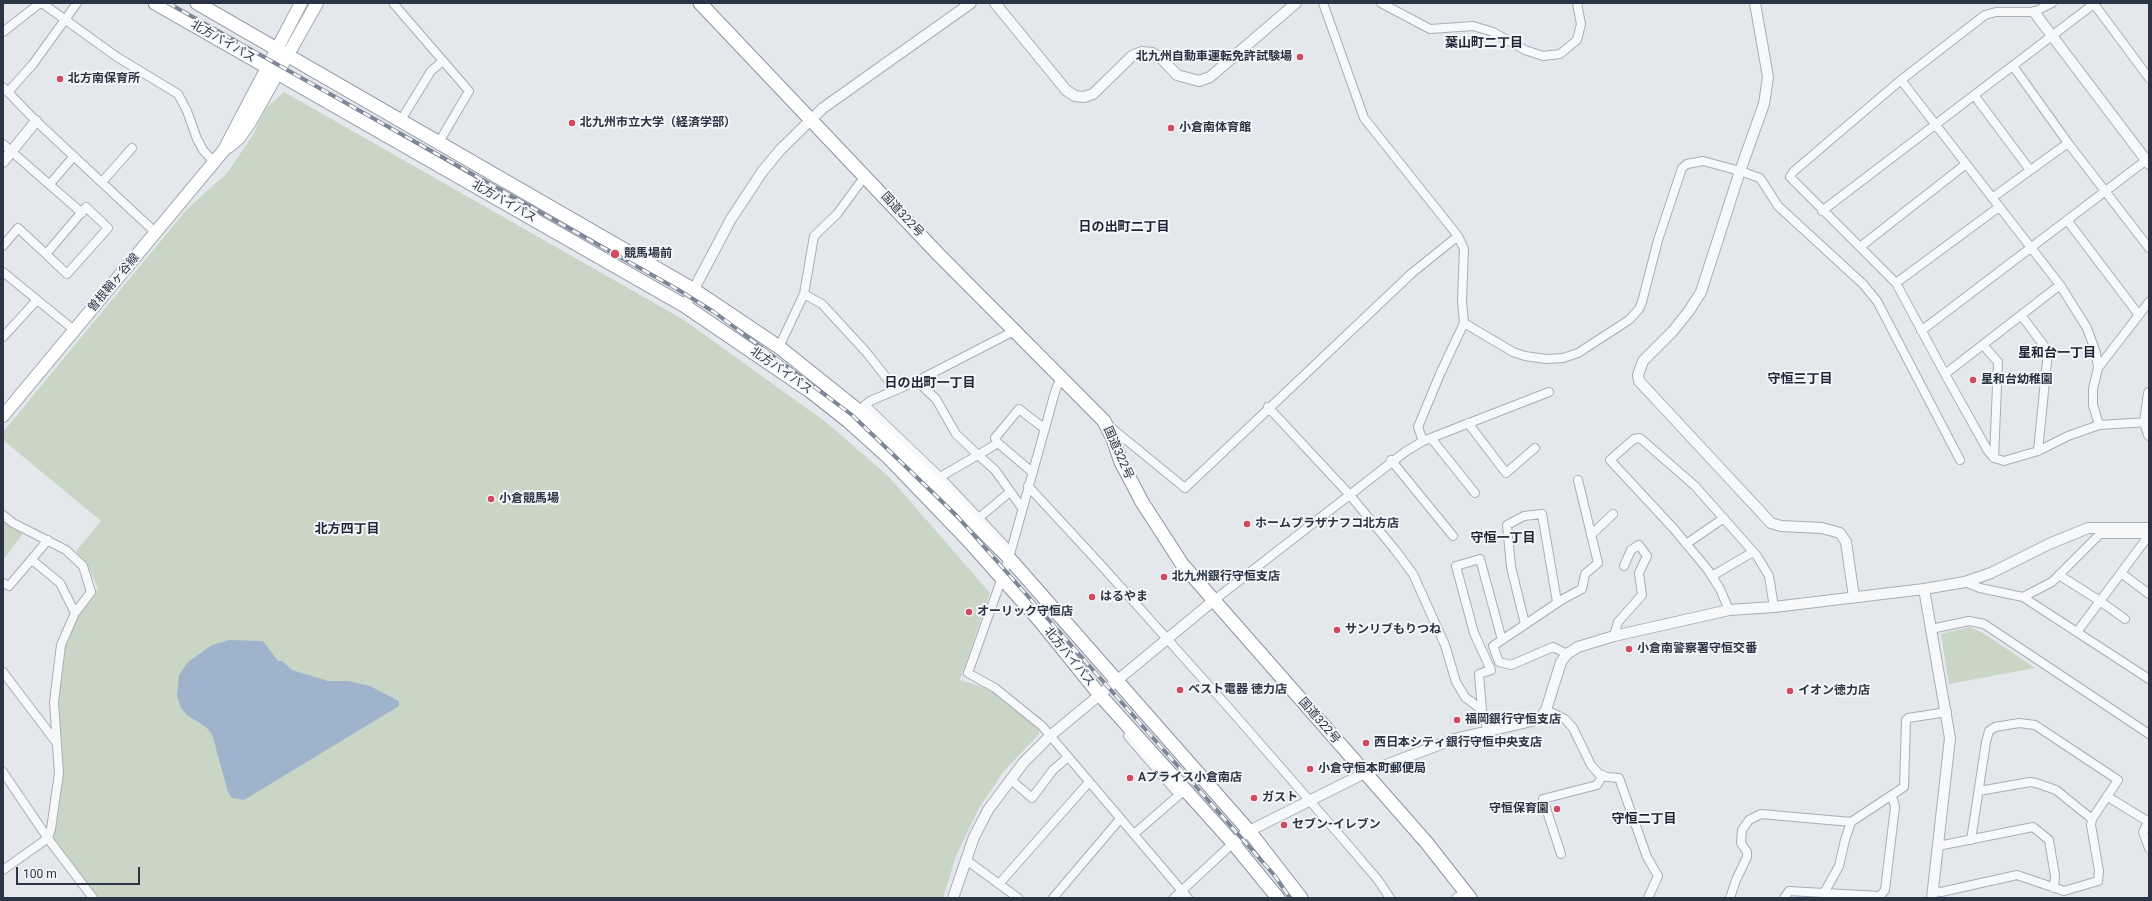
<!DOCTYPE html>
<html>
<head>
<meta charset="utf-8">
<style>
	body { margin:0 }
	#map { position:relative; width:2152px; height:901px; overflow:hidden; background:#e4e7ec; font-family:Roboto,sans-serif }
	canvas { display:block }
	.frame { position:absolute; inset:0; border:4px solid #2b3445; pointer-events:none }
	.scale { position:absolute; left:16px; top:867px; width:124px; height:18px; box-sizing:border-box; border:2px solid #2b3445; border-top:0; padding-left:5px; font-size:12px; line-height:14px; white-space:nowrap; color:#2b3445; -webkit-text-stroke:3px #f4f6f9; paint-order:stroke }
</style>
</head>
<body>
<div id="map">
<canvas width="2152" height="901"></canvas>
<div class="frame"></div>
<div class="scale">100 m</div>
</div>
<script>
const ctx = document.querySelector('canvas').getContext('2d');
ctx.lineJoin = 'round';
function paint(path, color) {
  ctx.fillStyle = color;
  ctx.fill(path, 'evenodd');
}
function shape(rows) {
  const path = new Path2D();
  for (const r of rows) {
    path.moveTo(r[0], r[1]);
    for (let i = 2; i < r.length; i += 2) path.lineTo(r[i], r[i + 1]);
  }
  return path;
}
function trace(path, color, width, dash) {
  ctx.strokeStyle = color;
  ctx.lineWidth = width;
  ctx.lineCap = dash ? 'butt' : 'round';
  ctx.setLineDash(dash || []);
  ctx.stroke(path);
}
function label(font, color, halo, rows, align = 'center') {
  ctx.font = font + ' Roboto,"Noto Sans JP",sans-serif';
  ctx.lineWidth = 4;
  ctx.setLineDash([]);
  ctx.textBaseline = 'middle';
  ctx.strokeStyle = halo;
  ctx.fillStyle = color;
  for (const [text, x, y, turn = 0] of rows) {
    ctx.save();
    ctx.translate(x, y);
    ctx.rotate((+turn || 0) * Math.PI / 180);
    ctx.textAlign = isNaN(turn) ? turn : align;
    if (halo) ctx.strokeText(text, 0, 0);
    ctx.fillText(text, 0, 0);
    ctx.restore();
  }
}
paint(shape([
	[284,92,684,320,827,423,889,477,990,593,960,680,989,689,1039,729,1039,734,1004,771,979,808,956,856,943,898,99,898,56,843,53,837,59,792,59,684,64,648,74,621,98,589,87,564,76,551,101,521,3,440,3,432,187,209,227,173,253,135,266,108],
	[3,520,24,532,3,560],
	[1969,627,1983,633,2035,668,1949,684,1941,634]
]), '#c9d6c5');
paint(shape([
	[229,640,263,641,278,661,282,661,292,670,328,681,348,681,370,686,399,701,399,706,244,800,232,798,228,792,212,734,206,727,187,715,181,708,177,696,179,675,188,662,212,645]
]), '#9fb4cc');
const minor = shape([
	[42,3,117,57,178,94,187,111,197,139,203,150,214,162],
	[393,3,469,91,439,142],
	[1323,3,1364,118,1458,236,1464,249,1462,301,1464,323,1440,374,1418,427,1423,441],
	[1381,3,1430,29,1473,26,1493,32,1525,50,1543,56,1560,54,1577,40,1581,24,1577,3],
	[2052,3,2034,12,1996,12,1985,15,1901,80,1835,136,1793,172,1790,177,1896,283,1945,374,1988,451,1994,458,2004,461,2038,451,2068,436,2099,425,2149,422],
	[2094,4,2149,78],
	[3,32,40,3],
	[2013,66,2068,143,2149,248],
	[1901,80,2060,285,2087,328,2096,353,2098,368,2093,389,2093,405,2099,425],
	[3,87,36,121,156,233],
	[8,92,33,64,77,3],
	[1974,95,2030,170],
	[401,120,431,71,443,61],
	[3,144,82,213],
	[102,182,132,148],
	[50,184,74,156],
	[1992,198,2068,143],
	[1822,211,2095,3],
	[2067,220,2139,315],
	[3,246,18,228,46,254,67,274,108,228,86,207,46,254],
	[1860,247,1966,164],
	[3,272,74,330],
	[1896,283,1999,207],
	[804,294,822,304,867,353,896,390],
	[2021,315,2048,351,2038,451],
	[1464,323,1513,352,1525,356,1546,359,1563,358,1578,353,1629,320,1639,309,1642,302,1658,240,1682,168,1687,164,1703,161,1740,171,1760,178,1778,206,1863,284,1877,301,1960,460],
	[1921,331,2149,158],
	[3,337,37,300],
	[1983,345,1998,362,1994,458],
	[779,347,804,294,814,236,837,214,865,176],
	[2098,368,2149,302],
	[1945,374,2060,285],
	[1060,379,1055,392,1009,558,968,673,995,688,1042,726,1188,898],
	[917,381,936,399,956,434,978,455,998,443,1032,472],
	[865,405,940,477,1007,548],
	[1268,407,1349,494,1396,551,1413,574,1445,645,1456,682,1465,697,1482,710,1488,732],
	[862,408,870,401,917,381,1016,330],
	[1468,423,1506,473,1535,448],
	[1108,425,1185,488,1412,273,1458,236],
	[1431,438,1475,493],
	[998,443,995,438,1019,409,1045,429],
	[1391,460,1453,536],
	[940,477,978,455,995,470,1022,508],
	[1028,486,1101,565,1228,707,1343,839,1378,880,1390,898],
	[3,515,13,523,66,550,83,566,91,592,75,613,61,645,54,702,59,773,51,829,48,838,3,870],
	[980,517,1010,492],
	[1591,535,1613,514],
	[1686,544,1724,518],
	[32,560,60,583,75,613],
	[2121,573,2149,594],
	[2059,575,2100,601,2125,619],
	[1712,576,1753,552],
	[1965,582,1980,588,2023,597,2149,679],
	[3,583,9,586,48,540],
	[2023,597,2052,582,2100,534,2147,534],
	[1213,601,1405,452,1423,441,1549,392],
	[1729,610,1720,589,1708,570,1674,529,1610,460,1634,439,1640,438,1695,486,1757,556,1769,576,1774,607],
	[1525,624,1511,567,1507,525,1524,516,1542,514,1557,602],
	[1931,629,1969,621,1984,624,2149,734],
	[2077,632,2144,542,2147,534,2149,534],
	[1614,636,1618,622,1642,595,1639,573,1647,556,1639,545,1631,550,1624,566],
	[1567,654,1553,647,1511,665,1499,662,1493,646,1563,599,1582,589,1585,574,1598,563,1578,480],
	[3,672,56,742],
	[1482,710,1479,674,1491,670,1474,633,1456,566,1480,559,1502,640],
	[1546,710,1565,719,1573,728,1591,765,1599,774,1607,777,1619,778,1647,857,1658,876,1648,898],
	[1130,729,1128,736,1179,795,1134,834],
	[3,772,49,840,93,898],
	[1010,779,1032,798,1053,770,1068,757],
	[1979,791,2030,782,2036,783,2056,790,2092,819],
	[2108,797,2149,822],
	[1851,822,1845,840,1839,866,1824,893,1880,896,1885,890,1895,807,1892,796],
	[2148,822,2143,832,2149,848],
	[1938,846,2033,827,2049,840,2055,876,2054,888],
	[1561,854,1543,799,1597,785,1603,775],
	[965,859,1018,898],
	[999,884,1089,782],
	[1933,891,1941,892,2017,875,2064,891,2098,881,2099,871,2091,825,2092,819,2118,780,2035,725,2019,723,1995,727,1989,731,1986,742,1971,840],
	[1053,898,1120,819],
	[1174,898,1233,843],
	[1456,898,1466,892],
	[1730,898,1736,880,1747,857,1747,852,1741,843,1742,830,1749,820,1761,814,1851,822,1904,787,1906,720,1908,718,1947,712],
	[1784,898,1789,891,1824,893]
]);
const tertiary = shape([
	[995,3,1066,90,1075,96,1084,97,1093,94,1132,56,1142,52,1152,53,1162,59,1177,75,1199,81,1210,77,1296,3],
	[1755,3,1768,77,1764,104,1740,171,1701,292,1689,311,1673,331,1643,361,1638,375,1639,381,1771,523,1781,526,1822,528,1840,533,1846,542,1854,597],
	[2034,12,2149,164],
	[3,162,36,121],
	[685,306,731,219,762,172,780,150,823,108,971,3],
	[2149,393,2145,422,2149,435],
	[1924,589,1950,738,1932,898],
	[1233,843,1249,831,1365,773,1454,739,1532,721,1540,718,1546,710,1561,662,1567,654,1578,647,1614,636,1729,610,1774,607,1924,589,1965,582,1991,573,2049,544,2088,528,2149,528],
	[953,898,974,837,988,810,1024,762,1050,736,1213,601]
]);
const primary = shape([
	[228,147,239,138,249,124,317,3],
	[3,416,224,150,301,3]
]);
const trunk = shape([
	[155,3,685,306,810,391,848,421,889,458,967,539,1040,621,1099,694,1233,843,1278,898],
	[197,3,694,290,779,347,859,411,941,489,1009,558,1249,831,1301,898],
	[700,3,939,255,1104,421,1113,439,1121,462,1142,502,1182,564,1426,842,1470,898]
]);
trace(minor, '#a9aeb7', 10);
trace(tertiary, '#a9aeb7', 12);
trace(primary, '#a3abb8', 14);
trace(trunk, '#8b94a3', 15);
trace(minor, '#f7f8fa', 8);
trace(tertiary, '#f7f8fa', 10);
trace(primary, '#fff', 12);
trace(trunk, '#fff', 13);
const rail = shape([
	[168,3,677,289,714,312,852,415,957,516,1275,876,1290,898]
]);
trace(rail, '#7d8696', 4);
trace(rail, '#f4f6f9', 2.5, [8]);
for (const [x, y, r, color] of [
	[1300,57,4,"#d1495b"],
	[60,79,4,"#d1495b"],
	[572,123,4,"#d1495b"],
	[1171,128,4,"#d1495b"],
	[615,254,5,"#d1495b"],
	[1973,380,4,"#d1495b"],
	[491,499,4,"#d1495b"],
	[1247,524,4,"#d1495b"],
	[1164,577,4,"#d1495b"],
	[1092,597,4,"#d1495b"],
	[969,612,4,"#d1495b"],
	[1337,630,4,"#d1495b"],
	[1629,649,4,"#d1495b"],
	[1180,690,4,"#d1495b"],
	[1790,691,4,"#d1495b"],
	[1457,720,4,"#d1495b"],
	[1366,743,4,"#d1495b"],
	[1310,769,4,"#d1495b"],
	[1130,778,4,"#d1495b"],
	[1254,798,4,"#d1495b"],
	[1557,809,4,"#d1495b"],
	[1284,825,4,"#d1495b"]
]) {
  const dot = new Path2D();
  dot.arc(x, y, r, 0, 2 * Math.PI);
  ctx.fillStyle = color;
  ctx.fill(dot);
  trace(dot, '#f4f6f9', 1.5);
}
label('12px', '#2b3445', '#f4f6f9', [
	["北方バイパス",223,42,30],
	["北方バイパス",504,202,30],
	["国道322号",902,215,47],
	["曽根鞘ヶ谷線",114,283,-50],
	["北方バイパス",781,371,35],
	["国道322号",1118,453,66],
	["北方バイパス",1069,657,51],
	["国道322号",1319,721,49]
]);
label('bold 12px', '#2b3445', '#f4f6f9', [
	["北九州自動車運転免許試験場",1292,57,"right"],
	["北方南保育所",68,79],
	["北九州市立大学（経済学部）",580,123],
	["小倉南体育館",1179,128],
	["競馬場前",624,254],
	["星和台幼稚園",1981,380],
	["小倉競馬場",499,499],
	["ホームプラザナフコ北方店",1255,524],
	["北九州銀行守恒支店",1172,577],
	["はるやま",1100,597],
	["オーリック守恒店",977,612],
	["サンリブもりつね",1345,630],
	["小倉南警察署守恒交番",1637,649],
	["ベスト電器 徳力店",1188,690],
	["イオン徳力店",1798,691],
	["福岡銀行守恒支店",1465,720],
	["西日本シティ銀行守恒中央支店",1374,743],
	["小倉守恒本町郵便局",1318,769],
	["Aプライス小倉南店",1138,778],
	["ガスト",1262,798],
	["守恒保育園",1549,809,"right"],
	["セブン-イレブン",1292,825]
], 'left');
label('bold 13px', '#1d2536', '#f4f6f9', [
	["葉山町二丁目",1484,44],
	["日の出町二丁目",1124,228],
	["星和台一丁目",2057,354],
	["守恒三丁目",1800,380],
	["日の出町一丁目",930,384],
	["北方四丁目",347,530],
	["守恒一丁目",1503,539],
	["守恒二丁目",1644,820]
]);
</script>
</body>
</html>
